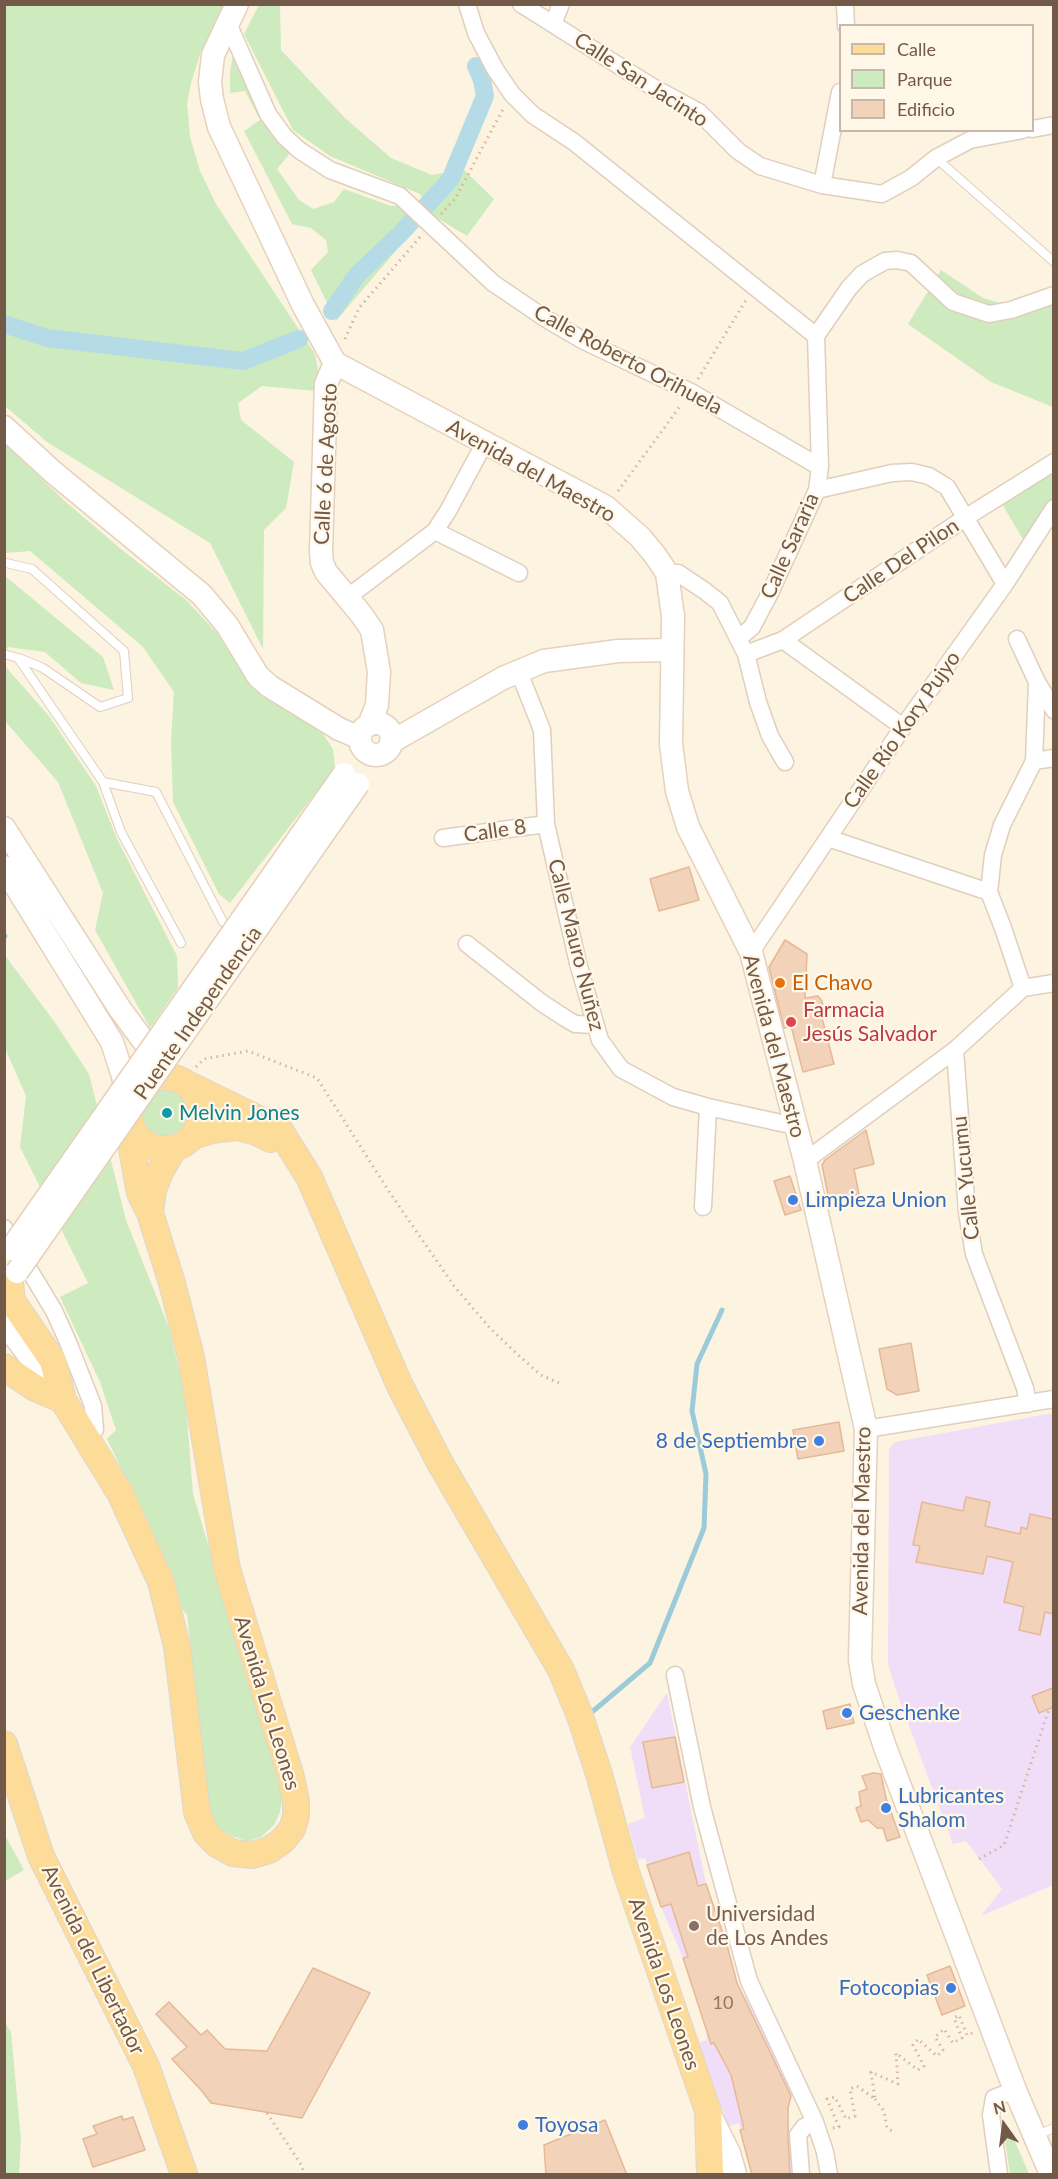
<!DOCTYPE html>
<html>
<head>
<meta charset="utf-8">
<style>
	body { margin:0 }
	#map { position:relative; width:1058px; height:2179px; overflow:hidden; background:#fcf3e1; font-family:Lato,sans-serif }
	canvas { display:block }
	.frame { position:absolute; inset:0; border:6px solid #735948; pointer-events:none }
	.legend { position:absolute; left:839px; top:24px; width:195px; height:108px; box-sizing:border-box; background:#fff7e7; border:2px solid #c7b8a7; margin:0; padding:8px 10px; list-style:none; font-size:18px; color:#735948 }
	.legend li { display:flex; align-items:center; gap:12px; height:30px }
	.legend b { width:30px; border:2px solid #c7b8a7 }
	.north { position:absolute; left:974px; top:2095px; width:60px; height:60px; -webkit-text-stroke:4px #fff7e7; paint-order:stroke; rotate:346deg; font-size:16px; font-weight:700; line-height:24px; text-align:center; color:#735948 }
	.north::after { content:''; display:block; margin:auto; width:21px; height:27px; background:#735948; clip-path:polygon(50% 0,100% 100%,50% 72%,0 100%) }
</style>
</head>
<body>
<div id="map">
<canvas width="1058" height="2179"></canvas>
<div class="frame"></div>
<ul class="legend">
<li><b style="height:8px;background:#fcdc98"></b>Calle</li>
<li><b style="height:16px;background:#ceeabf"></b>Parque</li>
<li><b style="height:16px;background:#f2d2b8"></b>Edificio</li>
</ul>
<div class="north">N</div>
</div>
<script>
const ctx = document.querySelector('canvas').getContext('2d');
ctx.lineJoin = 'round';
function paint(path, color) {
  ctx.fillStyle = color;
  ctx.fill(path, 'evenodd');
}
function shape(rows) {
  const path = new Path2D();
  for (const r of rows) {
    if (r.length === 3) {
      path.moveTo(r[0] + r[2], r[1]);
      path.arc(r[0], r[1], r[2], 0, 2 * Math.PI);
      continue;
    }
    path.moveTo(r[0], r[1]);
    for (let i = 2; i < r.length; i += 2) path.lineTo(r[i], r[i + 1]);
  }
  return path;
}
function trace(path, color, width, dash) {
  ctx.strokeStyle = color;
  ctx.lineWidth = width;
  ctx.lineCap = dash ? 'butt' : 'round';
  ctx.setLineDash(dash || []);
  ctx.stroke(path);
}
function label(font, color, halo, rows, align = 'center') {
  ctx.font = font + ' Lato,sans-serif';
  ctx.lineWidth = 4.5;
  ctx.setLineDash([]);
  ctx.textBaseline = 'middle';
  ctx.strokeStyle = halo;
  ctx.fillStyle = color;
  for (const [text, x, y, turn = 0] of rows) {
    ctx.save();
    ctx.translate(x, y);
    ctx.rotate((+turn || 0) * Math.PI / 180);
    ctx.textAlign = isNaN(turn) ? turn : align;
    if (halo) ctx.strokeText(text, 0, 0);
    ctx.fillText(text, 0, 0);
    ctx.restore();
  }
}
paint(shape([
	[1053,1413,1053,1885,981,1916,1002,1889,966,1841,953,1844,898,1696,888,1664,889,1449,895,1442],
	[667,1693,706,1884,737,1983,761,2023,760,2025,780,2060,795,2095,790,2097,788,2108,792,2174,752,2174,739,2123,728,2126,699,2043,707,2040,706,2028,683,1958,661,1907,645,1858,638,1860,628,1824,645,1818,630,1747]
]), '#f0def8');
paint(shape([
	[5,5,229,5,201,51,191,83,187,103,190,137,200,171,216,204,315,354,318,370,316,391,262,386,238,403,241,420,294,462,286,508,264,530,263,649,210,543,47,442,5,406],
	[259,5,280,5,281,50,345,118,391,158,432,175,463,169,494,199,467,236,431,214,420,194,330,156,293,130,244,34],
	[233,54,278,141,290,153,277,169,299,200,313,209,334,202,344,189,391,206,405,205,417,226,336,321,311,270,328,252,326,240,311,228,292,224,244,131,260,120,245,91,230,93,230,73],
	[941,270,983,298,1007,305,1053,294,1053,407,991,382,908,324],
	[4,443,67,503,122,550,186,600,217,633,250,685,260,694,323,734,333,749,335,768,230,903,219,894,173,802,171,741,174,692,143,647,30,551,5,553],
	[1053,468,1053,511,1024,541,1002,504],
	[5,576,103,657,114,690,81,683,45,652,8,647,5,653],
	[4,665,49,716,96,786,117,839,177,956,178,988,150,1028,95,930,103,893,58,782,5,721],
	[4,954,56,1024,89,1074,126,1220,169,1328,185,1394,193,1494,283,1794,280,1812,274,1825,261,1837,247,1841,232,1836,217,1827,210,1811,187,1615,183,1610,172,1573,107,1439,116,1430,100,1382,60,1297,88,1283,20,1147,26,1096,5,1048],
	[159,1088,169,1088,178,1091,186,1098,190,1107,190,1117,187,1126,180,1134,171,1138,161,1138,151,1135,144,1128,140,1119,139,1109],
	[5,1835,24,1870,5,1881,4,1881],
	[5,2022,11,2032,21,2140,19,2174,5,2174],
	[1008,2135,1013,2137,1029,2174,1010,2174,1005,2140]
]), '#ceeabf');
trace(shape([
	[4,936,5,936],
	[592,1712,650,1663,704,1528,706,1474,692,1411,697,1364,722,1310]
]), '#9bcbd8', 5);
trace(shape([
	[332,311,357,275,400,234,450,180,485,96,482,80,476,66],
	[4,324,47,338,243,361,299,339]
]), '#b5dce6', 18);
const building = shape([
	[689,867,699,900,659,911,650,879,689,867],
	[785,940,807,954,805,998,818,996,822,1001,826,1018,822,1018,834,1064,803,1072,791,1026,784,1028,769,967,785,940],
	[866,1130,874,1164,854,1169,859,1194,829,1200,822,1165,825,1160,866,1130],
	[790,1176,801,1210,785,1215,774,1181,790,1176],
	[911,1343,919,1391,897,1395,887,1389,879,1349,911,1343],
	[839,1422,844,1451,798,1459,793,1430,839,1422],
	[966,1497,990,1502,985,1526,1020,1534,1021,1527,1027,1529,1030,1514,1053,1519,1053,1614,1045,1612,1040,1635,1019,1630,1024,1607,1004,1602,1013,1562,987,1556,983,1574,916,1562,920,1546,913,1545,922,1502,963,1511,966,1497],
	[1053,1688,1053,1707,1039,1713,1032,1696,1053,1688],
	[850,1704,854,1723,827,1729,823,1711,850,1704],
	[675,1737,684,1782,652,1788,643,1742,675,1737],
	[873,1773,881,1774,886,1798,900,1837,887,1841,883,1828,877,1828,868,1820,861,1822,856,1808,861,1806,859,1792,867,1789,862,1776,873,1773],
	[689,1852,698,1886,706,1884,727,1945,737,1983,791,2096,788,2108,788,2136,790,2175,752,2175,740,2130,744,2129,731,2075,714,2043,711,2044,683,1958,688,1957,671,1904,661,1907,647,1865,689,1852],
	[950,1966,965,2006,942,2015,927,1975,950,1966],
	[313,1968,370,1993,302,2118,211,2103,201,2090,172,2059,187,2047,156,2014,169,2002,201,2035,207,2030,225,2049,267,2051,313,1968],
	[122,2116,123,2120,133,2117,145,2150,93,2167,83,2139,97,2134,93,2126,122,2116],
	[605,2120,627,2175,546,2175,544,2145,605,2120]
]);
paint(building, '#f2d2b8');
trace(building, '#e5b998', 1.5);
const service = shape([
	[936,158,1054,262],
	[6,563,32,569,124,651,128,698,100,707,43,668,19,658],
	[4,654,18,658,103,782,156,792,223,922],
	[103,782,121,832,181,943],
	[1035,2136,1054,2128]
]);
const minor = shape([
	[467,4,476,33,495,69,512,94,533,115,574,142,816,336],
	[521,4,651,86,699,112,738,151,760,166,822,185,882,194,911,178,936,158,970,140,1023,130],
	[845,4,846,26],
	[227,21,268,114,284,136,299,150,330,170,400,196,493,283,543,317,584,341,691,392,820,467],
	[553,24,561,4],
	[1032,129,1054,125],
	[822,185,840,92],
	[816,336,849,288,862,274,885,261,897,260,911,263,953,302,989,314,1011,310,1054,295],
	[817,490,892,473,912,472,929,476,947,487,1005,584],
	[435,531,519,573],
	[667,573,678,573,705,591,720,603,746,654,758,702,770,736,785,762],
	[348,597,435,531,448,511,484,444],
	[738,639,752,627,770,593,817,490,820,467,816,336],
	[1017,639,1037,682,1054,710],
	[783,640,903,727],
	[746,654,783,640,965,518,1054,462],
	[519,672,542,730,546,824,578,963,600,1040,621,1069,673,1097,708,1107,795,1126],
	[1034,761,1037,683],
	[443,838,546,824],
	[828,838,989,892],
	[467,944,542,1003,565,1018,575,1024,595,1025],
	[751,952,903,727,1005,584,1054,508],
	[1023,988,1003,928,989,892,993,855,1002,825,1034,761,1054,758],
	[955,1050,967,1212,974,1254,1025,1388,1028,1404],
	[805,1161,955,1050,1023,988,1054,983],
	[703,1207,708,1107],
	[4,1228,54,1311,68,1342,93,1406,95,1429,86,1435],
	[866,1429,1054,1399],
	[675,1675,702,1807,749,1981,815,2122,825,2152,829,2174],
	[801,2174,798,2135,804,2127,815,2122],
	[999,2174,991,2115,994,2098,1015,2090]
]);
const secondary = shape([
	[237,4,213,55,210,82,212,99,219,127,303,305,335,363,606,507,640,537,655,555,667,573,673,616,671,744,677,791,688,827,751,952,805,1161,866,1429,860,1660,864,1684,885,1747,1015,2090,1051,2174],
	[335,363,326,384,321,551,322,563,326,572,361,614,372,630,379,672,377,705,369,725],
	[4,427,53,472,202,595,227,625,258,676,269,686,339,729,360,738],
	[376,739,16],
	[391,742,503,678,544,661,618,651,671,650],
	[4,828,120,1009,170,1077],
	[4,867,112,1042,123,1076,127,1100],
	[4,1322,61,1398],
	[709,2113,729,2153,735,2174]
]);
const primary = shape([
	[165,1113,36],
	[187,1084,279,1129,309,1177,400,1386,440,1463,561,1670,580,1716,599,1774,626,1872,708,2111,710,2174],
	[193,1136,212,1130,236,1127,257,1132,270,1139],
	[150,1213,153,1190,160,1172,174,1148],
	[10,1282,12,1301,53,1361,63,1400,120,1493,161,1582,177,1646,197,1812,206,1833,217,1844,233,1853,252,1855,269,1850,282,1841,292,1829,296,1816,296,1801,291,1777,227,1569,191,1357,172,1283,150,1213,140,1193,132,1149,133,1130],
	[4,1367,35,1388,63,1400],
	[4,1744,41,1856,146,2066,184,2174]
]);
trace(service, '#e0cfbd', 10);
trace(minor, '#e0cfbd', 19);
trace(secondary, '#e6d1ba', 25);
trace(primary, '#ddd7d3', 28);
trace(shape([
	[441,214,455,199,503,109],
	[345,339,359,308,420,237],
	[698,379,746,300],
	[618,491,681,405],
	[196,1067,204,1059,248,1051,317,1078,390,1193,454,1286,489,1327,517,1354,541,1375,559,1383],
	[979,1859,1004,1845,1049,1709],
	[875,2099,884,2111,887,2128,894,2132],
	[267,2113,302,2166,303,2171],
	[833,2128,839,2127,827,2099,835,2097,846,2119,855,2116,850,2089,857,2086,875,2099,871,2072,898,2084,896,2053,918,2070,924,2066,913,2045,918,2039,937,2056,943,2050,935,2037,944,2029,953,2043,962,2038,954,2018,959,2015,967,2035,973,2033]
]), '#d7b59c', 3, [1.5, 4.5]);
trace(service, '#fff', 8);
trace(minor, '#fff', 16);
trace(secondary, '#fff', 22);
trace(primary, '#fcdc98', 26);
const secondaryBridge = shape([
	[11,1249,344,774],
	[17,1272,358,784]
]);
trace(secondaryBridge, '#e6d1ba', 25, []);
trace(secondaryBridge, '#fff', 22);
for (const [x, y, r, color] of [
	[780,983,6,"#e8710a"],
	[791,1022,6,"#e0444e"],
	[167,1113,6,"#0f9aa8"],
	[793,1200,6,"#3f7fe0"],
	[819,1441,6,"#3f7fe0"],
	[847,1713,6,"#3f7fe0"],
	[886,1808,6,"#3f7fe0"],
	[694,1926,6,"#8d6e63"],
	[951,1988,6,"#3f7fe0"],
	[523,2125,6,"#3f7fe0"]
]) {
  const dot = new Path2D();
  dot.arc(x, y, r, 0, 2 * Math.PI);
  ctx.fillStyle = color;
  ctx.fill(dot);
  trace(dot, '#fff7e7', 2);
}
label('18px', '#937764', null, [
	["10",723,2003]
]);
label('21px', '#735948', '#fff7e7', [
	["Calle San Jacinto",641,80,33],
	["Calle Roberto Orihuela",628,360,28],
	["Calle 6 de Agosto",326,464,-87],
	["Avenida del Maestro",531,471,29],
	["Calle Sararia",790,546,-66],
	["Calle Del Pilon",901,561,-34],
	["Calle Río Kory Pujyo",902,730,-55],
	["Calle 8",495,831,-8],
	["Calle Mauro Nuñez",576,945,76],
	["Puente Independencia",198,1013,-55],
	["Avenida del Maestro",774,1046,75],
	["Calle Yucumu",966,1178,-96],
	["Avenida del Maestro",862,1521,-89],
	["Avenida Los Leones",267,1703,73],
	["Avenida del Libertador",93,1960,64],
	["Avenida Los Leones",664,1984,71]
]);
label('21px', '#c56008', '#fff7e7', [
	["El Chavo",792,983]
], 'left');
label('21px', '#be3a42', '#fff7e7', [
	["Farmacia",803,1010],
	["Jesús Salvador",803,1034]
], 'left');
label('21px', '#0d838f', '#fff7e7', [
	["Melvin Jones",179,1113]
], 'left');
label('21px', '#366cbe', '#fff7e7', [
	["Limpieza Union",805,1200],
	["8 de Septiembre",807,1441,"right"],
	["Geschenke",859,1713],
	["Lubricantes",898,1796],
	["Shalom",898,1820],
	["Fotocopias",939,1988,"right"],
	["Toyosa",535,2125]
], 'left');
label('21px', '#785e54', '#fff7e7', [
	["Universidad",706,1914],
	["de Los Andes",706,1938]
], 'left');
</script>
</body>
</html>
